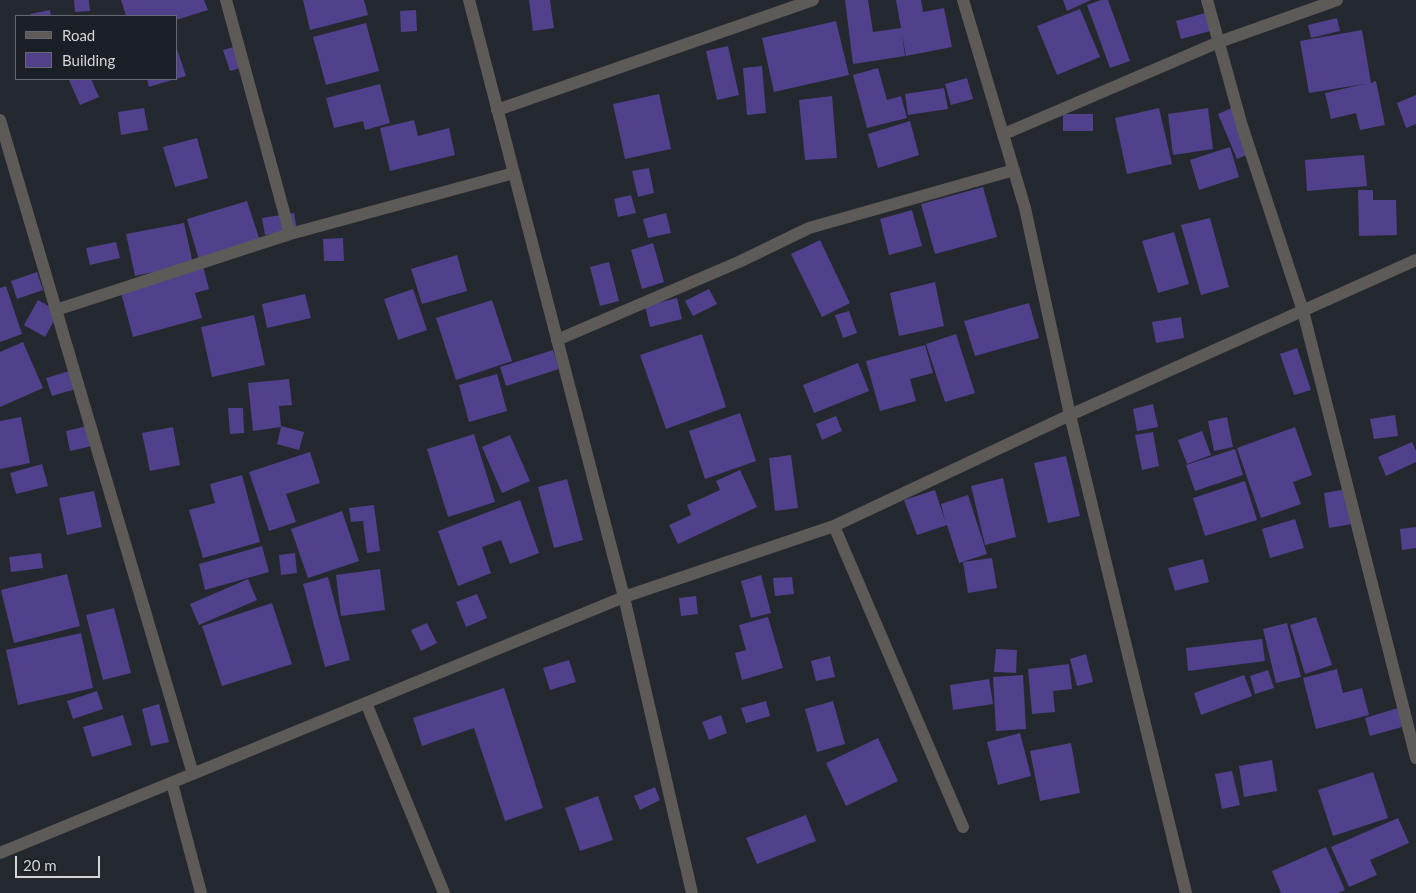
<!DOCTYPE html>
<html>
<head>
<meta charset="utf-8">
<style>
	body { margin:0 }
	#map { position:relative; width:1416px; height:893px; overflow:hidden; background:#242930; font-family:Lato,sans-serif }
	canvas { display:block }
	.legend { position:absolute; left:15px; top:15px; width:162px; height:65px; box-sizing:border-box; background:#1b1f26; border:1px solid #64686e; margin:0; padding:6px 9px; list-style:none; font-size:15px; color:#d2d5da }
	.legend li { display:flex; align-items:center; gap:10px; height:25px }
	.legend b { width:25px; border:1px solid #64686e }
	.scale { position:absolute; left:15px; top:856px; width:85px; height:22px; box-sizing:border-box; border:2px solid #d2d5da; border-top:0; padding-left:6px; font-size:15px; line-height:18px; white-space:nowrap; color:#d2d5da; -webkit-text-stroke:4px #1b1f26; paint-order:stroke }
</style>
</head>
<body>
<div id="map">
<canvas width="1416" height="893"></canvas>
<ul class="legend">
<li><b style="height:6px;background:#5e5a58"></b>Road</li>
<li><b style="height:14px;background:#51408b"></b>Building</li>
</ul>
<div class="scale">20 m</div>
</div>
<script>
const ctx = document.querySelector('canvas').getContext('2d');
ctx.lineJoin = 'round';
function paint(path, color) {
  ctx.fillStyle = color;
  ctx.fill(path, 'evenodd');
}
function shape(rows) {
  const path = new Path2D();
  for (const r of rows) {
    path.moveTo(r[0], r[1]);
    for (let i = 2; i < r.length; i += 2) path.lineTo(r[i], r[i + 1]);
  }
  return path;
}
function trace(path, color, width, dash) {
  ctx.strokeStyle = color;
  ctx.lineWidth = width;
  ctx.lineCap = dash ? 'butt' : 'round';
  ctx.setLineDash(dash || []);
  ctx.stroke(path);
}
paint(shape([
	[74,0,89,0,90,11,75,12],
	[121,0,204,0,208,10,176,20,176,16,126,16],
	[303,0,364,0,368,15,310,30],
	[529,0,550,0,554,28,533,31],
	[845,0,868,0,873,32,901,28,896,0,921,0,923,12,944,8,952,47,906,56,902,35,905,56,853,64],
	[1063,0,1091,0,1067,11],
	[1101,0,1108,0,1130,61,1110,68,1087,5],
	[1080,9,1100,57,1057,75,1037,26],
	[50,10,51,16,31,16,30,14],
	[416,10,417,31,401,32,400,11],
	[1209,12,1214,30,1181,39,1176,21],
	[1337,18,1340,31,1311,38,1308,25],
	[836,21,849,75,774,92,762,38],
	[366,23,379,71,326,85,313,37],
	[1362,30,1371,83,1376,81,1385,125,1360,130,1356,113,1331,119,1325,93,1364,84,1309,93,1300,41],
	[240,45,247,66,230,71,223,50],
	[176,46,186,76,176,79],
	[728,46,739,95,717,100,706,51],
	[762,66,766,113,747,115,743,68],
	[878,68,887,100,901,96,907,118,867,128,853,75],
	[967,78,973,99,951,105,945,84],
	[91,79,99,97,80,105,69,80],
	[147,79,175,79,149,87],
	[380,84,390,123,365,130,363,121,334,128,326,98],
	[944,88,948,109,908,115,905,94],
	[659,94,671,149,625,159,613,104],
	[1416,95,1416,124,1406,128,1397,103],
	[832,96,837,158,805,160,799,100],
	[1236,106,1255,151,1237,159,1218,114],
	[144,108,148,130,121,135,118,112],
	[1159,108,1172,164,1127,174,1115,118],
	[1208,108,1213,149,1173,155,1168,114],
	[1063,114,1093,114,1093,131,1063,131],
	[414,120,418,136,449,128,455,155,390,171,380,128],
	[910,121,919,155,878,168,868,134],
	[197,138,208,178,175,187,163,147],
	[1230,147,1239,177,1199,190,1190,160],
	[1364,155,1367,186,1307,191,1305,160],
	[649,168,654,193,638,197,632,171],
	[983,187,997,237,935,254,921,204],
	[1358,190,1373,190,1373,200,1396,200,1397,235,1359,236],
	[631,195,636,213,618,217,614,199],
	[247,201,260,241,199,260,187,219],
	[912,210,922,246,889,255,880,219],
	[294,213,297,230,265,235,262,218],
	[666,213,671,233,648,238,643,219],
	[1210,218,1229,287,1201,295,1181,225],
	[184,223,193,264,135,276,126,234],
	[1174,232,1189,284,1158,293,1142,241],
	[343,238,344,261,324,261,323,239],
	[820,240,850,303,822,317,791,254],
	[116,242,120,258,90,265,86,248],
	[653,243,664,282,642,289,631,250],
	[457,255,467,291,422,304,411,269],
	[609,262,619,301,600,306,590,267],
	[203,266,209,289,195,293,202,318,133,337,120,289],
	[37,272,43,290,17,299,11,281],
	[935,282,944,326,899,336,890,293],
	[6,286,22,334,0,342,0,288],
	[413,289,427,330,398,340,384,299],
	[709,289,717,304,693,316,685,301],
	[305,294,311,318,267,328,262,304],
	[677,298,682,319,650,327,645,306],
	[38,300,59,312,45,337,24,325],
	[492,300,512,361,456,380,436,318],
	[1029,303,1039,338,975,356,964,321],
	[849,311,857,333,843,338,835,315],
	[254,315,265,365,212,377,201,327],
	[1181,317,1184,338,1156,343,1152,322],
	[702,334,726,407,666,429,640,355],
	[956,334,975,393,945,402,926,344],
	[23,342,43,388,0,407,0,352],
	[925,345,933,373,910,379,916,401,880,411,866,361],
	[1297,348,1311,390,1294,395,1280,354],
	[553,350,559,369,506,386,500,367],
	[858,363,869,391,814,413,803,385],
	[76,369,82,387,52,396,46,378],
	[497,374,507,411,469,422,459,385],
	[289,379,292,405,279,406,281,426,304,432,299,450,277,444,281,427,253,431,248,383],
	[1153,404,1158,427,1137,431,1133,409],
	[228,408,243,408,244,433,230,434],
	[740,413,756,461,705,479,689,431],
	[1395,415,1398,436,1374,439,1370,419],
	[836,416,842,431,822,440,816,424],
	[21,417,30,463,0,469,0,421],
	[1227,417,1233,447,1214,451,1208,421],
	[96,424,101,444,70,451,66,431],
	[173,427,180,465,150,471,142,433],
	[1295,427,1312,475,1293,482,1301,504,1261,518,1237,448],
	[1202,431,1211,455,1187,464,1178,440],
	[1153,432,1159,466,1142,470,1135,435],
	[474,434,495,502,448,517,427,449],
	[510,435,530,481,502,493,482,447],
	[1412,442,1416,451,1416,462,1386,476,1378,457],
	[1235,449,1243,475,1195,491,1186,465],
	[310,452,320,483,286,494,296,522,269,531,249,472],
	[791,455,798,508,775,511,769,458],
	[1066,456,1080,516,1048,523,1034,463],
	[42,464,48,486,16,494,10,473],
	[740,470,757,507,678,544,669,525,691,515,687,505,720,490,716,481],
	[242,475,260,542,203,558,189,510,215,503,210,484],
	[1003,478,1016,537,985,545,971,486],
	[567,479,583,540,554,548,538,487],
	[1245,481,1257,520,1205,536,1193,498],
	[1347,489,1352,524,1329,528,1324,493],
	[935,490,945,521,941,504,968,495,987,554,959,563,947,525,917,535,904,500],
	[94,491,102,527,67,535,59,498],
	[520,500,539,553,510,564,501,540,482,547,491,573,458,586,438,531],
	[374,505,380,551,367,553,363,521,351,522,349,508],
	[342,511,359,561,308,578,291,529],
	[1295,519,1304,548,1270,558,1262,529],
	[1416,527,1416,548,1402,550,1400,529],
	[262,546,269,572,205,590,199,564],
	[41,553,43,568,11,572,9,557],
	[295,553,297,573,281,575,279,555],
	[992,558,997,588,968,593,963,562],
	[1203,559,1209,582,1175,591,1168,568],
	[380,569,385,610,341,616,336,575],
	[67,574,80,626,14,643,1,590],
	[761,575,771,613,751,618,741,581],
	[328,577,350,660,325,667,303,584],
	[792,577,794,594,775,596,773,578],
	[248,579,257,600,199,625,190,604],
	[477,594,487,618,466,627,456,602],
	[696,596,698,614,681,616,679,598],
	[272,603,292,664,222,686,202,626],
	[114,608,131,673,103,680,86,615],
	[768,617,783,668,742,680,735,653,746,650,739,625],
	[1316,617,1332,665,1305,674,1290,625],
	[427,623,437,643,421,651,411,630],
	[1287,623,1301,677,1276,683,1263,629],
	[81,633,93,688,18,705,6,650],
	[1262,639,1265,661,1188,671,1186,648],
	[996,649,1017,650,1016,673,994,672],
	[1086,654,1093,682,1077,686,1070,659],
	[830,656,835,677,816,681,811,661],
	[569,660,576,682,550,690,543,668],
	[1069,664,1072,689,1053,691,1055,712,1032,714,1028,669],
	[1337,669,1343,693,1362,688,1369,715,1316,729,1303,678],
	[1268,670,1274,688,1255,694,1250,676],
	[1023,675,1026,729,996,731,993,677],
	[1244,675,1252,696,1201,715,1194,693],
	[989,679,993,704,953,710,950,685],
	[504,688,543,808,505,821,474,728,422,746,413,718],
	[97,691,103,709,73,719,67,701],
	[766,701,770,716,746,723,741,708],
	[833,701,845,744,817,752,805,709],
	[159,704,169,742,151,746,142,709],
	[1398,708,1402,727,1370,736,1365,718],
	[123,715,132,745,92,757,83,727],
	[721,715,727,733,709,740,702,722],
	[1020,733,1031,776,998,785,987,742],
	[878,738,898,781,846,806,826,763],
	[1071,743,1080,793,1040,801,1030,751],
	[1272,760,1277,791,1244,797,1239,766],
	[1232,771,1240,805,1222,809,1215,774],
	[1373,772,1388,818,1333,836,1318,790],
	[655,787,660,800,640,810,634,796],
	[598,796,613,840,580,851,565,808],
	[806,815,816,841,757,864,746,838],
	[1398,818,1409,843,1370,860,1377,875,1349,887,1331,847],
	[1326,847,1345,890,1338,893,1281,893,1272,871]
]), '#51408b');
trace(shape([
	[226,0,290,234],
	[963,0,1025,208,1070,415,1186,893],
	[1207,0,1242,126,1303,311,1416,758],
	[497,110,813,0],
	[0,120,193,774],
	[1004,134,1219,42,1337,0],
	[56,310,290,234,514,173],
	[557,340,741,261,809,228,1014,170],
	[834,526,963,827],
	[366,703,444,893],
	[172,783,201,893],
	[0,853,624,597,834,526,1070,415,1416,260]
]), '#5e5a58', 12);
trace(shape([
	[469,0,624,597,692,893]
]), '#5e5a58', 12);
</script>
</body>
</html>
